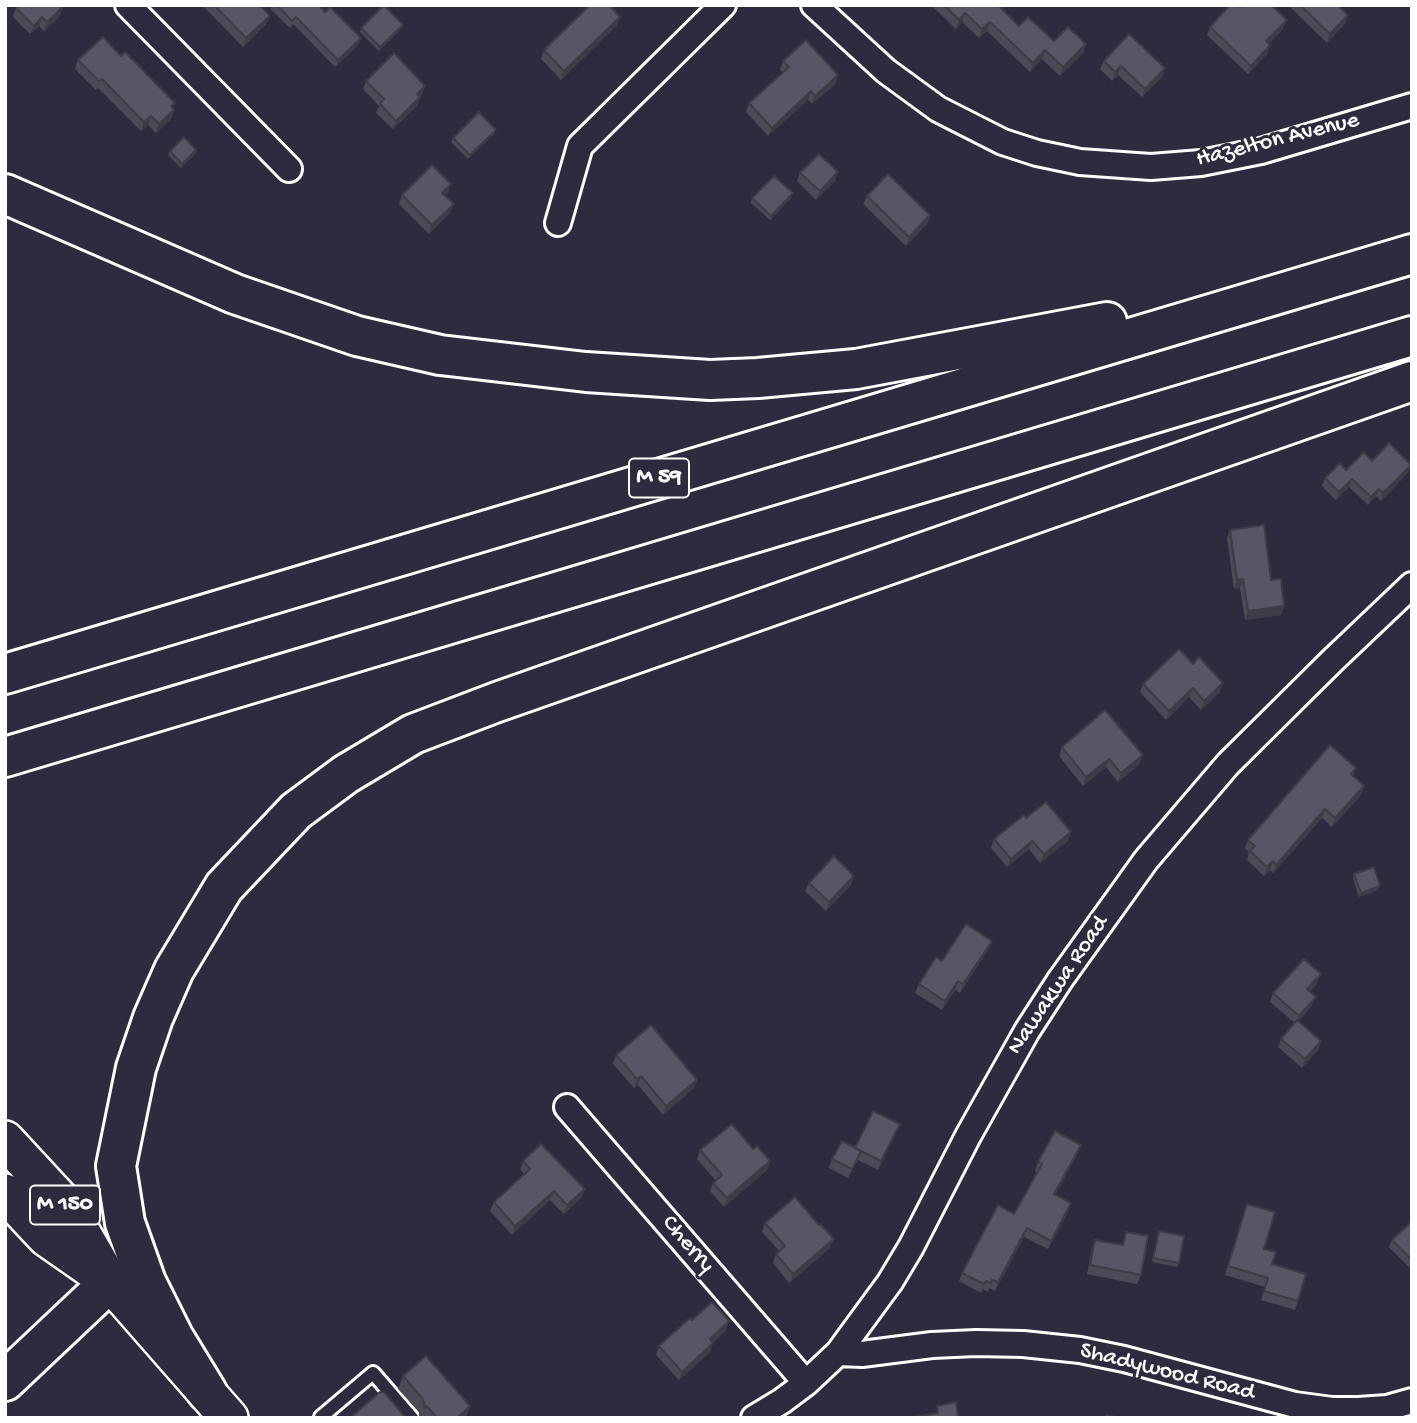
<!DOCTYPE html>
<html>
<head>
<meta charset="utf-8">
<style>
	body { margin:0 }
	#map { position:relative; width:1417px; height:1423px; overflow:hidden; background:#2f2a3d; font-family:"Gochi Hand",sans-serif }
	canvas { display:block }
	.frame { position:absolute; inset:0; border:7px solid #fff; pointer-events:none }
</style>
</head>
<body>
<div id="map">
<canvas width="1417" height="1423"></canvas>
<div class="frame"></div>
</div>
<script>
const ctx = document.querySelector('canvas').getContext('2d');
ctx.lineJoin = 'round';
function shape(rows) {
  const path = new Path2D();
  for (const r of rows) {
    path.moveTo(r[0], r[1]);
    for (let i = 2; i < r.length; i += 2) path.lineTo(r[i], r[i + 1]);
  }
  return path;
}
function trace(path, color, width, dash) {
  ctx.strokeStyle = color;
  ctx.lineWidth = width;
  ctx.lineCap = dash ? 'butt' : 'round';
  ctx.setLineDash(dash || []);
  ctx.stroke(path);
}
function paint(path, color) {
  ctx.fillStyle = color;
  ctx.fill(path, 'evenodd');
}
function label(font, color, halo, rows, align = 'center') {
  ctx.font = font + ' "Gochi Hand",sans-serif';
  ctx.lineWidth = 6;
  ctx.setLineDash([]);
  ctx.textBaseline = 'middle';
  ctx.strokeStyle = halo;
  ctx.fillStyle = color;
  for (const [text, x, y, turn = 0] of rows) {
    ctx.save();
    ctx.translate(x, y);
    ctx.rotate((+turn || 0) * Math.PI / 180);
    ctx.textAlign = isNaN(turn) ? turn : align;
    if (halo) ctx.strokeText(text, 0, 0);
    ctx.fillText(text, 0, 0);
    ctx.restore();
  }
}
const lane = shape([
	[321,1417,373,1373,412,1418]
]);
const street = shape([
	[128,5,289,169],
	[814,5,886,71,938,109,1003,142,1037,153,1080,162,1151,167,1201,163,1261,151,1412,106],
	[558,223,580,146,723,5],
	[567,1107,806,1383],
	[838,1353,862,1354,932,1345,976,1343,1023,1344,1080,1350,1124,1359,1295,1405,1332,1410,1358,1410,1387,1408,1412,1401],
	[754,1418,782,1401,806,1383,838,1353,890,1282,911,1247,968,1136,1027,1031,1060,980,1146,860,1228,764,1333,660,1412,585]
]);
const primary = shape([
	[5,1140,66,1206,110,1282,229,1418],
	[5,1193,46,1237,99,1274]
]);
const highway = shape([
	[5,194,235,294,357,336,440,355,586,372,710,380,758,378,856,369,1107,322],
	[5,674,1412,254],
	[5,757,1412,336],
	[5,1381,110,1282],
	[207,1392,174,1338,146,1282,125,1223,116,1166,136,1068,153,1018,174,970,224,887,296,811,346,774,413,734,497,702,1412,381]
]);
trace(lane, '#fff', 18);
trace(street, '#fff', 30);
trace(primary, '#fff', 42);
trace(highway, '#fff', 44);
trace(lane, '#2f2a3d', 12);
trace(street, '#2f2a3d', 24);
trace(primary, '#2f2a3d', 37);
trace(highway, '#2f2a3d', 38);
paint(shape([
	[202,5,260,5,270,16,266,24,243,47],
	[272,5,319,5,325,12,361,38,358,45,335,67,293,24,290,28,270,9],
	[931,5,998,5,1019,26,1054,41,1086,44,1083,53,1060,76,1042,59,1030,72,987,31,979,38,962,22,956,29],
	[1289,5,1339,5,1338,6,1348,15,1345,24,1327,43,1289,6],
	[16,8,60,16,44,31,39,26,30,34,13,17],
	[620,17,617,25,561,80,541,59,544,50],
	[403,25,401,29,379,51,360,32,361,28],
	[1210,27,1283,29,1269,44,1267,54,1248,74,1207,35],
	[121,56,174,110,171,119,156,133,148,125,141,131,98,88,96,90,75,69,78,60],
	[783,61,838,75,835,84,812,104,808,100,768,136,746,112,749,103,783,72,780,70],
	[1104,61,1165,68,1162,77,1142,97,1118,75,1112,81,1100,69],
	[366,81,422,95,420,97,417,106,393,129,376,113,379,106,363,89],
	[494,134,468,159,451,142,453,138],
	[196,150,195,154,181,168,168,155,170,151],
	[800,173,835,181,816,200,797,181],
	[448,193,445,195,450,213,429,234,399,204,402,195],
	[793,193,791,198,770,220,751,203,752,198],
	[867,196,930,215,927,224,906,246,863,204],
	[1372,461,1408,473,1381,501,1376,496,1368,505,1349,487,1336,500,1322,486,1325,478],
	[1230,530,1284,606,1281,615,1245,620,1240,588,1234,589,1227,538],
	[1193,664,1220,692,1201,710,1189,697,1166,720,1140,692,1143,684],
	[1062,747,1139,764,1118,782,1106,767,1083,786,1059,756],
	[1356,768,1353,776,1364,786,1361,795,1332,827,1322,818,1273,873,1270,870,1264,876,1247,860,1249,852,1245,849,1248,840],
	[1026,818,1068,841,1040,863,1029,849,1007,867,991,848,994,839],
	[1354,874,1378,890,1359,897,1353,878],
	[809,883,851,885,826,911,805,891],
	[992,941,988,950,960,993,955,990,942,1010,915,993,919,984,942,961],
	[1317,983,1310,992,1312,1005,1299,1021,1321,1041,1318,1050,1302,1068,1278,1047,1281,1039,1295,1023,1270,1002,1273,993],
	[616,1055,697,1080,694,1088,663,1115,638,1085,634,1088,613,1064],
	[896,1133,878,1170,858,1160,848,1178,829,1168,832,1159,855,1148],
	[753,1149,770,1161,767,1170,724,1207,710,1191,713,1183,716,1181,697,1159,700,1150],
	[1078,1153,1055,1195,1068,1212,1048,1249,1024,1237,995,1291,989,1288,988,1292,983,1289,981,1293,959,1281,962,1273,1014,1214,1037,1172,1035,1171,1038,1162],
	[523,1161,585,1189,582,1197,564,1214,550,1200,512,1235,490,1211,494,1202,524,1174,520,1169],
	[1244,1212,1272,1264,1298,1301,1295,1310,1261,1300,1265,1287,1225,1275],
	[1412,1221,1412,1270,1389,1247,1392,1240],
	[765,1223,830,1248,789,1283,773,1263,776,1254,779,1251,762,1232],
	[1159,1231,1179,1263,1177,1267,1152,1262],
	[1126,1232,1141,1275,1137,1284,1087,1274,1092,1248,1095,1240,1122,1245],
	[692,1320,726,1330,713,1343,710,1352,679,1380,656,1355,659,1346],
	[403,1376,466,1418,419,1418,419,1412,398,1389]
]), '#4d4956');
paint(shape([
	[63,7,60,16,44,31,47,22],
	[965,13,962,22,956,29,959,20],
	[1348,15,1345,24,1327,43,1330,34],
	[270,16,266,24,243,47,246,38],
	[42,17,39,26,30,34,34,26],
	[620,17,617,25,561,80,564,71],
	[1287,20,1283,29,1263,50,1266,41],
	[990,22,987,31,979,38,982,29],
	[403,25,401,29,379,51,380,47],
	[361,38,358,45,335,67,338,60],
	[1086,44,1083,53,1060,76,1063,67],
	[1270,45,1267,54,1248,74,1251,66],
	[1045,50,1042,59,1030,72,1033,63],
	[1121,66,1118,75,1112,81,1115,72],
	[1165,68,1162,77,1142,97,1145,89],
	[838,75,835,84,812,104,815,96],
	[425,86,422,95,416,102,420,97,417,106,393,129,396,121],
	[811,91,808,100,768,136,772,128],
	[174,110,171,119,156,133,159,124],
	[151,116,148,125,141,131,144,122],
	[496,130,494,134,468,159,470,155],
	[196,150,195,154,181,168,182,164],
	[838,172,835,181,816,200,820,191],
	[451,184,448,193,439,201,442,193],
	[793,193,791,198,770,220,771,216],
	[454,204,450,213,429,234,432,225],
	[930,215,927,224,906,246,909,237],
	[1411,465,1408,473,1381,501,1383,493],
	[1352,479,1349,487,1336,500,1339,492],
	[1379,489,1376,496,1368,505,1371,497],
	[1243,579,1240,588,1234,589,1237,580],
	[1284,606,1281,615,1245,620,1248,611],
	[1223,683,1220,692,1201,710,1204,701],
	[1193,688,1189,697,1166,720,1169,711],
	[1143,755,1139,764,1118,782,1121,773],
	[1109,759,1106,767,1083,786,1086,777],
	[1364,786,1361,795,1332,827,1335,818],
	[1325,809,1322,818,1273,873,1276,865],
	[1071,832,1068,841,1040,863,1044,854],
	[1032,841,1029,849,1007,867,1011,859],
	[1273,861,1270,870,1264,876,1267,867],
	[854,876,851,885,826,911,829,902],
	[1380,886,1378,890,1359,897,1361,893],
	[992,941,988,950,960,993,963,984],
	[1321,974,1317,983,1304,998,1307,989],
	[958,981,955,990,942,1010,945,1001],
	[1316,997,1312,1005,1296,1024,1299,1016],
	[1321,1041,1318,1050,1302,1068,1305,1059],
	[641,1076,638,1085,634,1088,637,1079],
	[697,1080,694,1088,663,1115,666,1106],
	[900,1124,896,1133,878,1170,881,1161],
	[1081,1145,1078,1153,1051,1203,1054,1194],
	[770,1161,767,1170,724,1207,727,1198],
	[585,1189,582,1197,564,1214,567,1205],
	[554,1191,550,1200,512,1235,515,1226],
	[1071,1203,1068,1212,1048,1249,1051,1241],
	[1027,1228,1024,1237,995,1291,998,1282],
	[834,1239,830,1248,789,1283,793,1274],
	[729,1321,726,1330,707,1348,710,1339],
	[713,1343,710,1352,679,1380,682,1372],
	[470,1406,466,1418,457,1418]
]), '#3e3c46');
const building = shape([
	[19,5,61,5,63,7,47,22,42,17,34,26,16,8,19,5],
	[214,5,260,5,270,16,246,38,214,5],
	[277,5,319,5,325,12,330,7,361,38,338,60,296,17,292,21,277,5],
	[384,5,403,25,380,47,361,28,384,5],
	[590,5,609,5,620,17,564,71,544,50,590,5],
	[944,5,998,5,1019,26,1028,17,1054,41,1068,27,1086,44,1063,67,1045,50,1033,63,990,22,982,29,965,13,959,20,944,5],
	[1230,5,1238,5,1240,7,1242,5,1271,5,1287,20,1266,41,1270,45,1251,66,1210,27,1230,5],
	[1300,5,1337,5,1348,15,1330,34,1300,5],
	[1129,34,1165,68,1145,89,1121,66,1115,72,1104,61,1129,34],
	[103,37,121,56,125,52,175,103,171,106,174,110,159,124,151,116,144,122,102,79,99,81,78,60,103,37],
	[806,40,838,75,815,96,811,91,772,128,749,103,789,67,783,61,806,40],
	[394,53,425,86,417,94,420,97,396,121,380,104,384,99,366,81,394,53],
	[479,112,496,130,470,155,453,138,479,112],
	[184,137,196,150,182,164,170,151,184,137],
	[819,154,838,172,820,191,800,173,819,154],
	[432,165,451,184,442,193,454,204,432,225,402,195,432,165],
	[888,174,930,215,909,237,867,196,888,174],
	[774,176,793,193,771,216,752,198,774,176],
	[1389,443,1411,465,1383,493,1379,489,1371,497,1352,479,1339,492,1325,478,1340,463,1346,470,1364,452,1372,461,1389,443],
	[1264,525,1271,580,1281,579,1284,606,1248,611,1243,579,1237,580,1230,530,1264,525],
	[1179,649,1193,664,1199,657,1223,683,1204,701,1193,688,1169,711,1143,684,1179,649],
	[1105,710,1143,755,1121,773,1109,759,1086,777,1062,747,1105,710],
	[1330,745,1356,768,1351,774,1364,786,1335,818,1325,809,1276,865,1273,861,1267,867,1250,851,1255,846,1248,840,1330,745],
	[1046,802,1071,832,1044,854,1032,841,1011,859,994,839,1024,815,1026,818,1046,802],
	[834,856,854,876,829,902,809,883,834,856],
	[1374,867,1380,886,1361,893,1354,874,1374,867],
	[966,924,992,941,963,984,958,981,945,1001,919,984,936,957,942,961,966,924],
	[1304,959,1321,974,1307,989,1316,997,1299,1016,1273,993,1304,959],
	[1297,1020,1321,1041,1305,1059,1281,1039,1297,1020],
	[651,1025,697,1080,666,1106,641,1076,637,1079,616,1055,651,1025],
	[873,1111,900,1124,881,1161,855,1148,873,1111],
	[732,1124,753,1149,757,1146,770,1161,727,1198,713,1183,722,1175,700,1150,732,1124],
	[1055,1131,1081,1145,1054,1194,1071,1203,1051,1241,1027,1228,998,1282,992,1280,991,1283,986,1281,984,1284,962,1273,998,1205,1014,1214,1042,1164,1038,1162,1055,1131],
	[842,1141,861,1151,852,1169,832,1159,842,1141],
	[541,1144,585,1189,567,1205,554,1191,515,1226,494,1202,530,1169,523,1161,541,1144],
	[795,1197,819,1225,820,1224,834,1239,793,1274,776,1254,785,1246,765,1223,795,1197],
	[1247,1204,1275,1212,1264,1249,1276,1252,1272,1264,1306,1274,1298,1301,1264,1291,1268,1278,1228,1266,1247,1204],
	[1412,1221,1412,1260,1392,1240,1412,1221],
	[1159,1231,1184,1236,1179,1263,1153,1258,1159,1231],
	[1126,1232,1148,1236,1141,1275,1090,1265,1095,1240,1123,1245,1126,1232],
	[712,1302,729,1321,710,1339,713,1343,682,1372,659,1346,690,1318,692,1320,712,1302],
	[426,1356,470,1406,457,1418,437,1418,427,1406,425,1408,423,1399,403,1376,426,1356],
	[380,1392,384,1392,406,1418,350,1418,380,1392],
	[956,1402,958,1418,910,1418,938,1413,937,1406,956,1402],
	[1106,1415,1120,1418,1105,1418,1106,1415]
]);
paint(building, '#595564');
trace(building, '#3e3c46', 2);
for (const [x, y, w] of [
	[659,478,60],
	[65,1205,70]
]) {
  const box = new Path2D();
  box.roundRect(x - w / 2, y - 19.5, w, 39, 5);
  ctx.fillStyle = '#2f2a3d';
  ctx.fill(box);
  trace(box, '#fff', 2);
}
label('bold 23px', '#fff', null, [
	["M 59",659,478],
	["M 150",65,1205]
]);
label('24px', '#fff', '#2f2a3d', [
	["Hazelton Avenue",1278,141,-14],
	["Nawakwa Road",1059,986,-56],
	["Cherry",687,1245,49],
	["Shadywood Road",1167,1373,14]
]);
</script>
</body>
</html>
